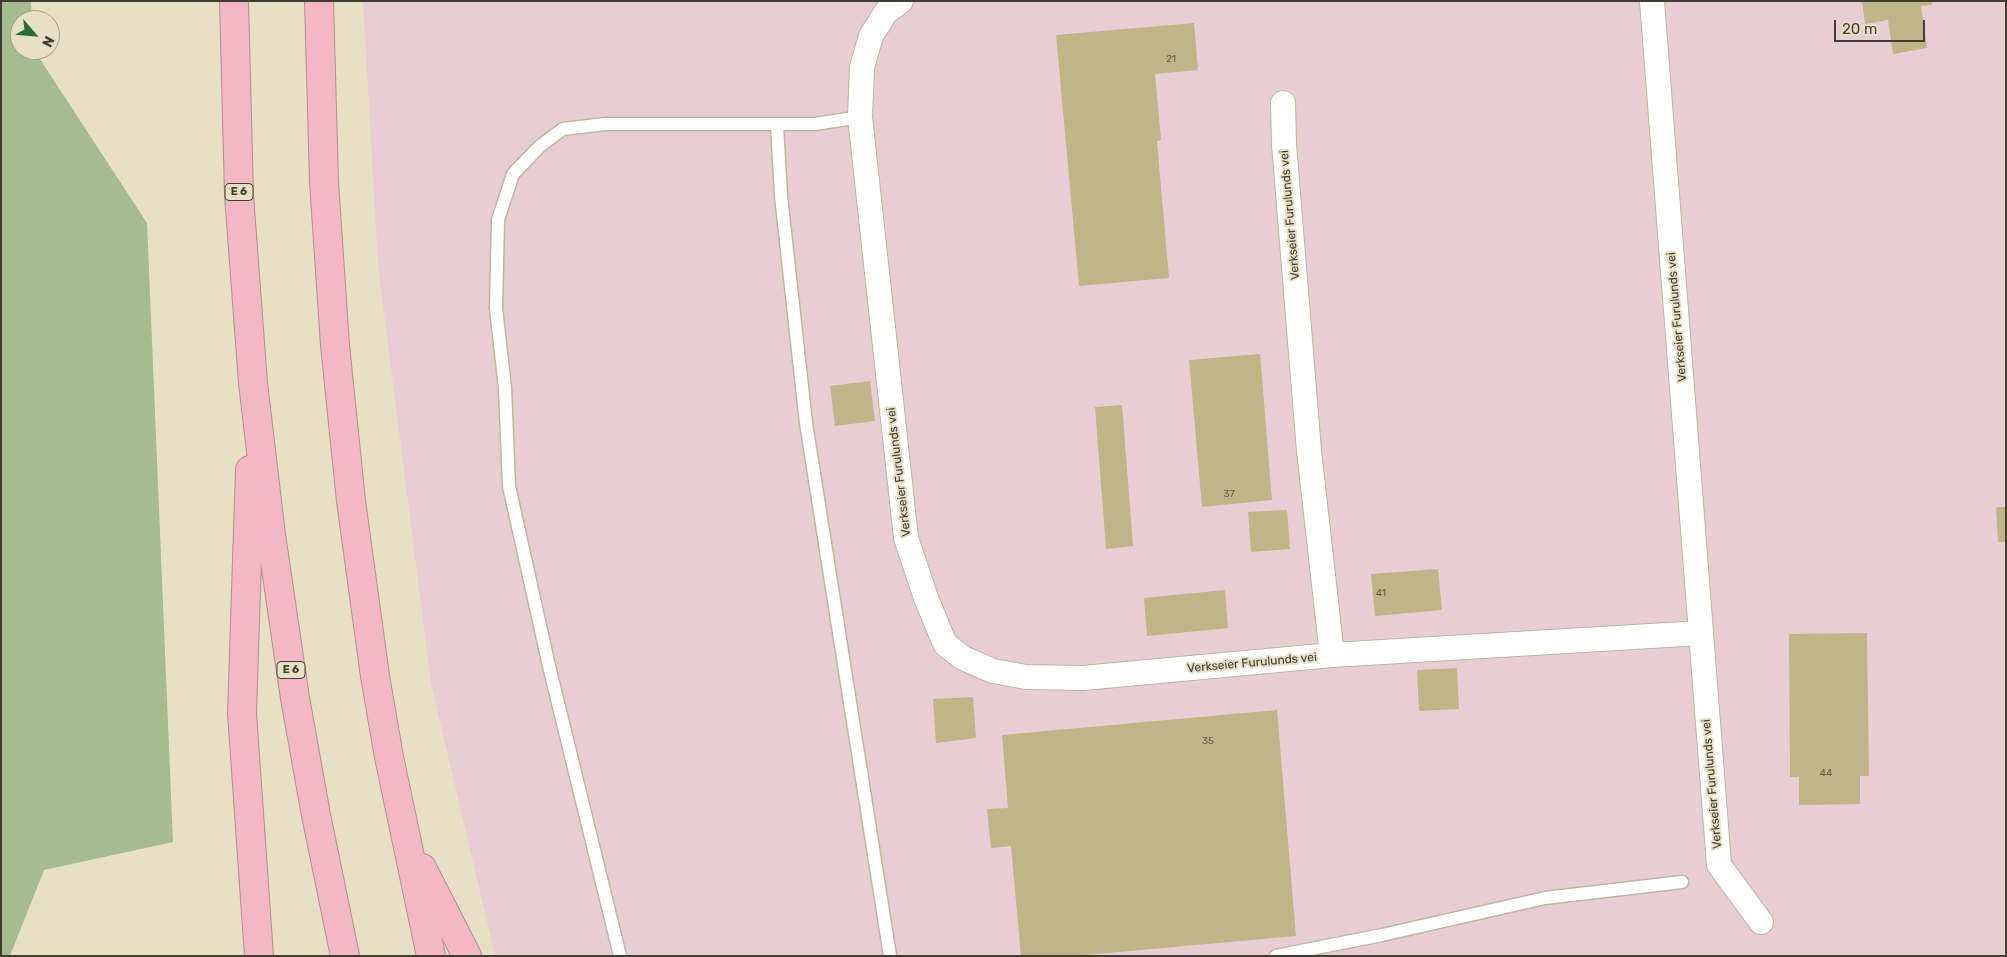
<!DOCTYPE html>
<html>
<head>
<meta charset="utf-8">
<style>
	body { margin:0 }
	#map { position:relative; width:2007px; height:957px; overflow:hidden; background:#e7e0c5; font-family:Rubik,sans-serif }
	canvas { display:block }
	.frame { position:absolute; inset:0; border:2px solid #403d32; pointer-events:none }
	.north { position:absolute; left:10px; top:10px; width:50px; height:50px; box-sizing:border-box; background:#e7e0c5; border:1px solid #a49f8a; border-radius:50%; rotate:117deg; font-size:14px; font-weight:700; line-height:20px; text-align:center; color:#403d32 }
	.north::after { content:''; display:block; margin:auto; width:18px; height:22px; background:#2b6c35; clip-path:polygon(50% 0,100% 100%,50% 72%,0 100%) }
	.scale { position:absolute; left:1834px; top:20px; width:91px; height:22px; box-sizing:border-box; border:2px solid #403d32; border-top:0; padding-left:6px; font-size:15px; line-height:18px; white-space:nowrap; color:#403d32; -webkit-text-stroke:4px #e7e0c5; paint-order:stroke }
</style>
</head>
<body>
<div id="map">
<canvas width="2007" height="957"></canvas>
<div class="frame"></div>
<div class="north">N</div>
<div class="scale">20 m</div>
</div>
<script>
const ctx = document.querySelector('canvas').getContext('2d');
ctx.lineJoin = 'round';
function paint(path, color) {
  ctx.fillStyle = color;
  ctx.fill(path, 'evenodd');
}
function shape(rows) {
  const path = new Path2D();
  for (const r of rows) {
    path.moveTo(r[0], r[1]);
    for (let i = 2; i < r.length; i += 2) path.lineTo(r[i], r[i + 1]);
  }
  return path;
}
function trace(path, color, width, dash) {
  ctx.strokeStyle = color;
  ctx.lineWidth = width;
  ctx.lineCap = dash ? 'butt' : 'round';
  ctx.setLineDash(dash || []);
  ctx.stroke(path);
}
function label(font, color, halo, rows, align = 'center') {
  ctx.font = font + ' Rubik,sans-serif';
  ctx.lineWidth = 4;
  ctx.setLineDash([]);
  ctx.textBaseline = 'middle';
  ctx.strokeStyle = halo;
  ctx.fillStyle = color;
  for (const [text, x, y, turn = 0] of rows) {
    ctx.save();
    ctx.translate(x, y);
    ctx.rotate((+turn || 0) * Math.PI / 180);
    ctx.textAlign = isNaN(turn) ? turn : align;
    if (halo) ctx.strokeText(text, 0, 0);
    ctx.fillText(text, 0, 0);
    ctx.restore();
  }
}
paint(shape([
	[363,1,2006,1,2006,956,495,956,431,684,378,266]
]), '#e8ced4');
paint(shape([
	[1,1,31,1,32,20,20,20,20,50,34,50,147,223,173,842,44,870,10,956,1,956]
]), '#a5bb91');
paint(shape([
	[1862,1,1932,1,1932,5,1921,6,1927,48,1893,54,1888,20,1865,24],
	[1194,23,1198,70,1155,74,1161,140,1157,141,1169,278,1079,286,1056,35],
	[1260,354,1272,500,1202,507,1189,360],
	[870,381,875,421,835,426,830,386],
	[1122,405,1133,546,1106,549,1095,407],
	[1996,507,2006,507,2006,542,1998,542],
	[1287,510,1290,549,1251,552,1248,512],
	[1438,569,1442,610,1375,616,1371,574],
	[1225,590,1228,628,1147,636,1144,598],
	[1867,633,1869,776,1860,776,1860,804,1799,805,1799,777,1790,777,1789,634],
	[1457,668,1459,709,1419,711,1417,670],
	[973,697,976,738,936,743,933,699],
	[1277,710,1296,936,1074,956,1021,956,1011,846,991,848,987,809,1008,808,1002,735]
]), '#c0b587');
const lane = shape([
	[777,125,781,196,806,423,890,956],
	[620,956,549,666,509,486,505,388,496,308,498,220,513,174,540,146,563,129,605,124,815,124,860,117],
	[1276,956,1382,935,1545,898,1682,882]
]);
const street = shape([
	[901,1,886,12,871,36,862,67,860,117,906,538,926,598,945,644,963,658,993,671,1026,677,1083,678,1332,655,1701,633],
	[1652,1,1719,865,1761,922],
	[1283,103,1284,144,1309,451,1332,655]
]);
const highway = shape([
	[234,1,239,195,253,383,271,535,295,698,316,815,345,956],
	[319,1,324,182,335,345,351,501,375,676,389,757,431,956],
	[250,470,242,713,259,956],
	[422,868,467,956]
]);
trace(lane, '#bdb79c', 15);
trace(street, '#bdb79c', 26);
trace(highway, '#b48d90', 30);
trace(lane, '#fff', 12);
trace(street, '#fff', 24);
trace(highway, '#f3b8c3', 28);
label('10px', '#605b47', null, [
	["21",1171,59],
	["37",1229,494],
	["41",1381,593],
	["35",1208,741],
	["44",1826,773]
]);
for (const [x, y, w] of [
	[239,192,28],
	[291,670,28]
]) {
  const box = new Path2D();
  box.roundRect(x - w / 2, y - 8.5, w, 17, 4);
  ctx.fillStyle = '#e7e0c5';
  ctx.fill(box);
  trace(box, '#403d32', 1);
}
label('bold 11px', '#403d32', null, [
	["E 6",239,192],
	["E 6",291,670]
]);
label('12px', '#403d32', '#e7e0c5', [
	["Verkseier Furulunds vei",1290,215,-95],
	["Verkseier Furulunds vei",1677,317,-95],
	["Verkseier Furulunds vei",899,472,-97],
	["Verkseier Furulunds vei",1252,663,-5],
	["Verkseier Furulunds vei",1712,784,-95]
]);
</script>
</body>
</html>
